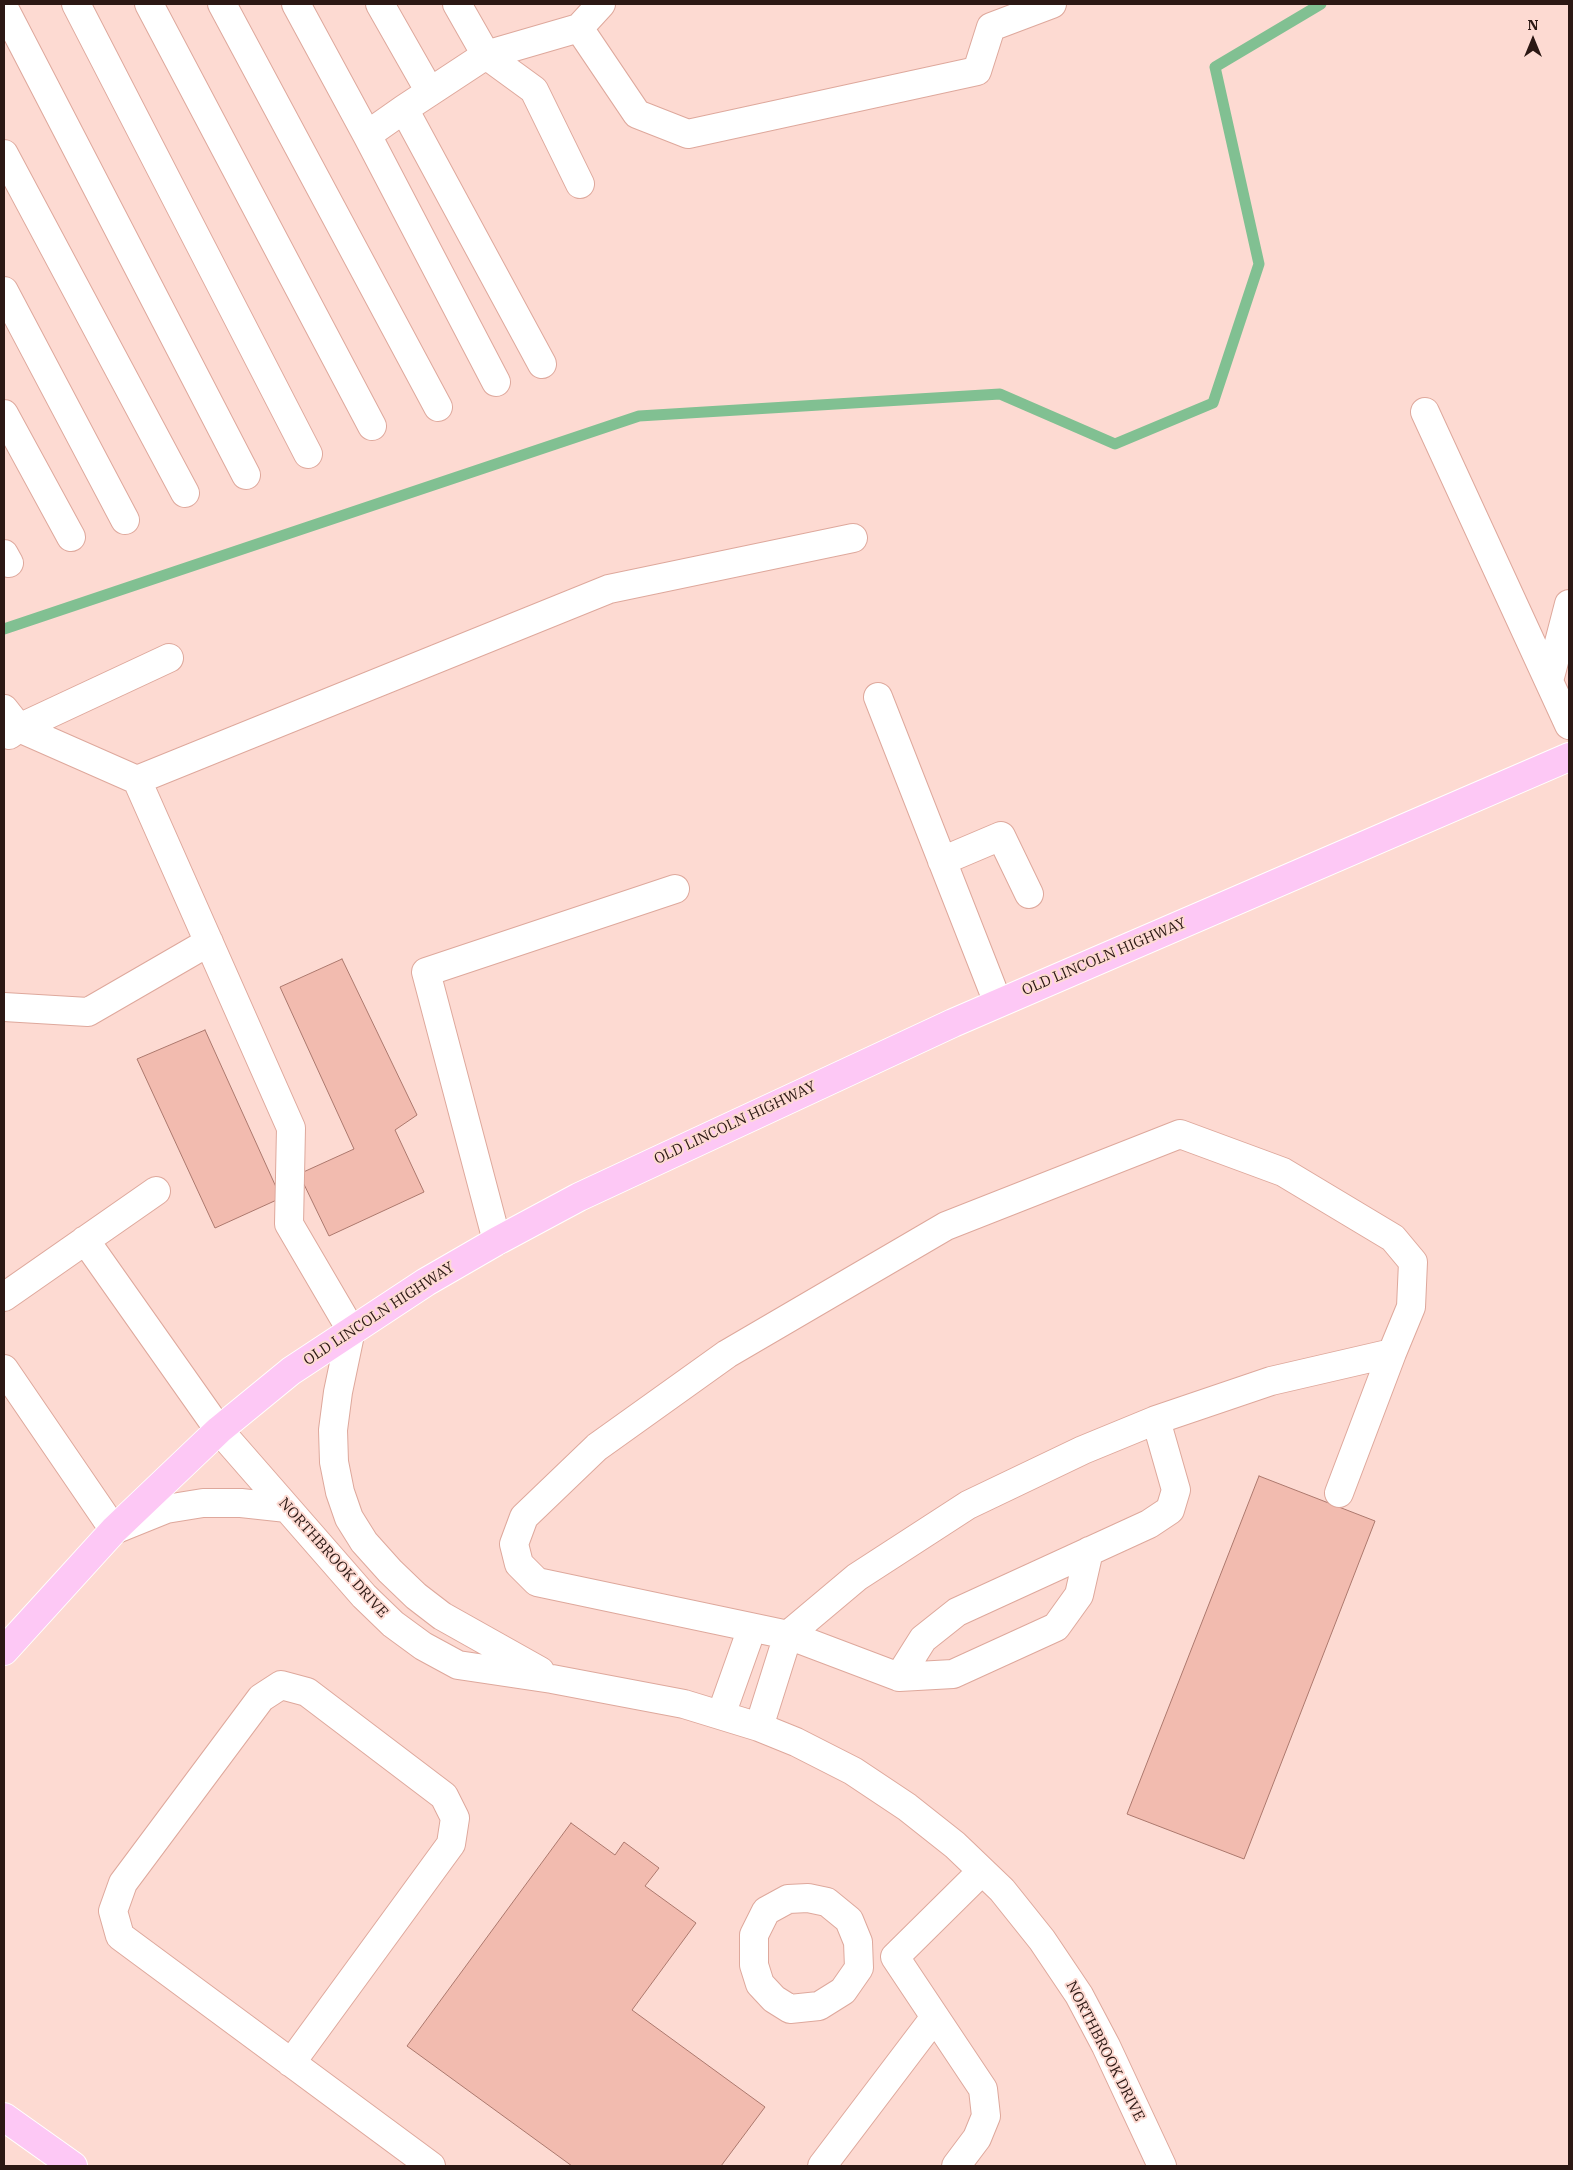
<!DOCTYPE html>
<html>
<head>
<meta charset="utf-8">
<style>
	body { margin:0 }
	#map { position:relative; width:1573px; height:2170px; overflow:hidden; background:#fddad2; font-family:"IBM Plex Serif",serif }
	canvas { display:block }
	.frame { position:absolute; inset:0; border:5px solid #2c1814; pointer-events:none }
	.north { position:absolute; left:1508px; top:15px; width:50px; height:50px; -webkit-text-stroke:4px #fddad2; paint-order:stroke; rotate:0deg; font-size:14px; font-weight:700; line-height:20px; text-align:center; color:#2c1814 }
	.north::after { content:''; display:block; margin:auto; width:18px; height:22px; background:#2c1814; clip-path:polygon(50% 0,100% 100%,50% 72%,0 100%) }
</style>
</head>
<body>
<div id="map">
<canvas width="1573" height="2170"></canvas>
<div class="frame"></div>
<div class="north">N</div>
</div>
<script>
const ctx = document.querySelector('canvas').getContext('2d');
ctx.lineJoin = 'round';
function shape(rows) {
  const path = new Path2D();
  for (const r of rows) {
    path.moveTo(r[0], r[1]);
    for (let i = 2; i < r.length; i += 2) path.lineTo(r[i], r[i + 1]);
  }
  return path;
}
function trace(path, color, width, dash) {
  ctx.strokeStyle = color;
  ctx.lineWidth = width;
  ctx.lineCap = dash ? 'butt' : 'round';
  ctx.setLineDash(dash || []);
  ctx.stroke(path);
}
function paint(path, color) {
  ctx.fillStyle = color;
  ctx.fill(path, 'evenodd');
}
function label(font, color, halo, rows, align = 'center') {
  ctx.font = font + ' "IBM Plex Serif",serif';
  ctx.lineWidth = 4;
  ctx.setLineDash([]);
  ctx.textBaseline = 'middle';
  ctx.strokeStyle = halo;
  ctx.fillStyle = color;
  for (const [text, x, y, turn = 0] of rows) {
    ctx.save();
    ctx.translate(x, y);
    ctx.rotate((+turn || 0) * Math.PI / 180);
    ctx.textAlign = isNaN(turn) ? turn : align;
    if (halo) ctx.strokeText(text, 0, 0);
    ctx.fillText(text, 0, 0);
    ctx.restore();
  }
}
trace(shape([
	[4,629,639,416,1000,394,1115,444,1213,403,1259,264,1215,67,1321,4]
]), '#81c092', 11);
const building = shape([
	[342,959,417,1115,395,1130,424,1192,329,1236,299,1174,354,1149,280,987,342,959],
	[205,1030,281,1198,215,1228,137,1059,205,1030],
	[1259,1476,1375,1521,1244,1859,1127,1814,1259,1476],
	[571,1823,615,1855,624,1842,659,1868,645,1886,696,1923,632,2010,765,2107,721,2166,572,2166,407,2046,571,1823]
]);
paint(building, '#f2bbaf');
trace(building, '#ac786d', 1);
const minor = shape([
	[76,4,308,454],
	[149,4,372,426],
	[222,4,438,407],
	[296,4,367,135],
	[380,4,430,92],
	[457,4,486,55,579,28,637,114,688,134,977,71,991,27,1052,4],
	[4,8,246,475],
	[579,28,601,4],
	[404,109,367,135,496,382],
	[4,154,185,493],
	[4,291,125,520],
	[542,364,404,109,486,55,534,90,580,184],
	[1425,412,1569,725],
	[4,414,71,537],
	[4,554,9,563],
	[1549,681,1569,604],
	[878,697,998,1003],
	[4,709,19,728,137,780,291,1128,289,1224,351,1330,338,1392,333,1430,334,1462,340,1492,349,1518,364,1542,390,1571,416,1596,442,1616,540,1671],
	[9,735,19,728,169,658],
	[137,780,609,589,853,538],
	[942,861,1001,836,1029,894],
	[4,1007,88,1012,209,942],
	[85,1240,219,1430,364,1596,393,1624,423,1646,458,1665,552,1679,684,1704,759,1727,796,1742,853,1771,907,1807,955,1845,1002,1890,1042,1940,1079,1995,1106,2046,1162,2166],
	[497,1241,426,972,675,889],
	[4,1297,156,1191],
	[4,1369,114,1530,166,1509,203,1503,241,1503,287,1508],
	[1339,1493,1392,1353],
	[899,1677,953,1674,1056,1627,1079,1595,1089,1551],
	[721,1715,752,1628],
	[759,1727,788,1635,857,1577,968,1505,1083,1450,1156,1420,1271,1381,1392,1353,1411,1307,1413,1262,1393,1238,1283,1172,1180,1134,946,1226,727,1354,597,1447,524,1517,514,1544,519,1564,537,1582,788,1635,899,1677,923,1639,957,1612,1149,1524,1170,1510,1176,1490,1156,1420],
	[808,1898,827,1902,849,1920,858,1942,859,1968,843,1991,819,2006,790,2009,774,1999,760,1984,754,1965,754,1935,766,1911,788,1899,808,1898],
	[291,2063,451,1844,455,1818,444,1796,307,1692,281,1685,261,1698,123,1883,113,1911,120,1936,431,2166],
	[822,2166,935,2017],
	[956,2166,977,2138,986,2116,983,2089,895,1957,982,1871]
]);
const major = shape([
	[4,1651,114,1530,219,1430,291,1371,426,1282,497,1241,579,1197,953,1023,1569,757],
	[4,2117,73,2166]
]);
trace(minor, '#dea89c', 30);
trace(major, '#fff', 30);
trace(minor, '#fff', 28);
trace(major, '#fdc8f5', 28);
label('15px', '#2c1814', '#fddad2', [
	["OLD LINCOLN HIGHWAY",1104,957,-23],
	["OLD LINCOLN HIGHWAY",735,1123,-25],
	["OLD LINCOLN HIGHWAY",379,1314,-33],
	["NORTHBROOK DRIVE",333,1558,48],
	["NORTHBROOK DRIVE",1105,2051,63]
]);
</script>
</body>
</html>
